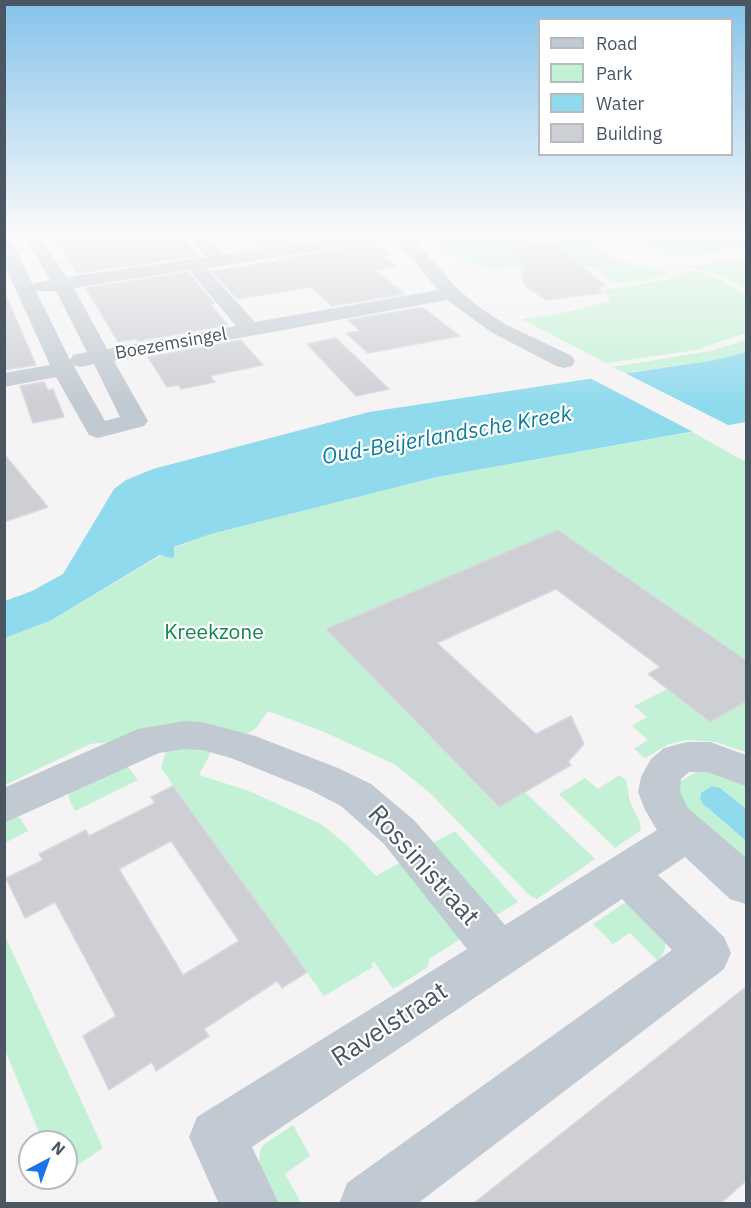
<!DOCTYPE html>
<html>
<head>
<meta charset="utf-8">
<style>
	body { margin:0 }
	#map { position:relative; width:751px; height:1208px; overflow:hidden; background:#f5f3f3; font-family:"IBM Plex Sans",sans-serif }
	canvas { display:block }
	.frame { position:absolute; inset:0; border:6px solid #4a5661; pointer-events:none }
	.legend { position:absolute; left:538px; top:18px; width:195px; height:138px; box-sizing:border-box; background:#fff; border:2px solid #b7bbc0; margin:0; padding:8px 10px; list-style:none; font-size:18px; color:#4a5661 }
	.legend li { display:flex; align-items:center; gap:12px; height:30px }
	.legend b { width:30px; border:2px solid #b7bbc0 }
	.north { position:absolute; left:18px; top:1130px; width:60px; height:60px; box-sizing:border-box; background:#fff; border:2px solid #b7bbc0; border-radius:50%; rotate:41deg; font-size:16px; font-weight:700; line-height:24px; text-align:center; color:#4a5661 }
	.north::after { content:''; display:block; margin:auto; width:21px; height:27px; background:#1a73e8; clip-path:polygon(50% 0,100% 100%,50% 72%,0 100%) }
</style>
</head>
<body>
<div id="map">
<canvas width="751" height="1208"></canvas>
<div class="frame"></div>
<ul class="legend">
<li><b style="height:8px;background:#c1cad2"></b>Road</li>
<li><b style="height:16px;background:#c3f1d5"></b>Park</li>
<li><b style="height:16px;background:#90daee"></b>Water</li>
<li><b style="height:16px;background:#cdcfd5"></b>Building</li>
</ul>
<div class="north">N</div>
</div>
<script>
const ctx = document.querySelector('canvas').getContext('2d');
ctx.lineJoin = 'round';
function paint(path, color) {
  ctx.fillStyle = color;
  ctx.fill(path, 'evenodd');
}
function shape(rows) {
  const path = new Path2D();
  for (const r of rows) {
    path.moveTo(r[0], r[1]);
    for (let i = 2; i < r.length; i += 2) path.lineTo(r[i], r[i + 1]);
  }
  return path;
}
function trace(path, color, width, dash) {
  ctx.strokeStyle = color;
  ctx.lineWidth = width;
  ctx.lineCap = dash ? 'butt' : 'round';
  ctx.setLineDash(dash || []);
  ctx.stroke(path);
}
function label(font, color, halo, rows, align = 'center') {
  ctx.font = font + ' "IBM Plex Sans",sans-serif';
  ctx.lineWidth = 4.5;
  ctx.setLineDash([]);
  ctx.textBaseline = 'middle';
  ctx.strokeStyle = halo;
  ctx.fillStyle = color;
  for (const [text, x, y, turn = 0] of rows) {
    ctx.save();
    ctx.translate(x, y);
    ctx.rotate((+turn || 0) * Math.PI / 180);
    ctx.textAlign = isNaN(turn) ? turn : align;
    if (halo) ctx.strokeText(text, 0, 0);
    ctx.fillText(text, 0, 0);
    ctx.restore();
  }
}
paint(shape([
	[428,236,586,236,615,260,667,272,645,281,612,283,595,267,583,265,520,270,516,267,491,270,444,253],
	[631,236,654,236,680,246,719,241,711,236,746,236,746,248,672,256],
	[746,258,746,288,721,275,689,267],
	[690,270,713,276,746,294,746,333,696,350,606,363,522,319,558,314,611,301,607,297,610,296,602,290,651,283,660,280,664,281],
	[746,340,746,352,715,360,625,373,612,367,710,351],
	[692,432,744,461,746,460,746,661,558,530,326,629,498,807,525,792,595,859,537,899,529,895,430,793,394,764,322,731,268,711,256,728,249,733,99,743,90,744,5,785,5,638,50,621,174,548,211,534,437,477],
	[667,689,710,722,746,701,746,752,716,742,687,740,669,744,645,758,634,749,648,740,632,726,647,717,634,706],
	[176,744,211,752,199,775,249,791,321,824,347,845,376,876,401,862,462,938,429,959,428,967,393,989,374,962,371,964,373,967,324,996,161,768,166,751],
	[127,766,138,780,75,811,68,797,70,790],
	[701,769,743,779,746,782,746,809,719,788,700,795,707,808,746,841,746,870,693,824,674,793,679,782],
	[619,775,626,780,630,802,639,820,641,830,615,848,559,794,585,778,598,789],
	[5,816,20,818,28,831,5,843],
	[455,831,518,902,493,917,431,844],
	[630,899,666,941,664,952,658,961,630,933,613,944,593,924],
	[5,936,103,1148,66,1173,66,1142,43,1142,5,1050],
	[293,1125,310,1156,285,1174,301,1203,277,1203,259,1165,260,1151,262,1146]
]), '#c3f1d5');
paint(shape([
	[654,236,711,236,720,241,684,247,671,244],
	[746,352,746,422,437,477,211,534,174,547,174,557,171,558,160,555,50,621,5,638,5,601,32,591,63,574,114,489,126,480,153,469,369,412,715,360],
	[712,786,720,788,746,809,746,841,703,804,700,798,701,793]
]), '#90daee');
paint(shape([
	[620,371,625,373,734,428,697,434,586,376]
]), '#f5f3f3');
const building = shape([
	[54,236,94,236,97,239,135,236,179,236,198,256,77,273,54,236],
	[250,236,337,236,262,246,250,236],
	[554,243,606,286,599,288,602,293,547,300,528,288,522,280,524,265,506,247,554,243],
	[375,244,390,255,382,256,397,266,374,270,405,294,332,306,311,287,237,299,212,271,272,262,280,263,276,260,375,244],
	[188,272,214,303,210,304,228,325,138,341,136,339,118,342,86,288,188,272],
	[5,293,25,340,36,365,4,370,5,293],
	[422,307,460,336,368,353,346,333,360,331,348,320,422,307],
	[336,338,358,359,389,389,356,396,307,344,336,338],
	[241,340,263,365,210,376,215,382,181,389,178,385,167,387,148,357,241,340],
	[44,382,48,390,53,389,64,417,33,423,20,386,44,382],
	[4,454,48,507,4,522,4,454],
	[558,530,747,661,747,701,710,722,648,674,660,667,556,589,437,643,536,734,571,716,584,744,568,762,571,765,499,807,326,629,558,530],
	[173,786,307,972,282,988,277,981,204,1029,209,1036,156,1071,152,1062,109,1090,83,1036,116,1016,55,902,25,918,6,878,43,860,39,854,86,830,89,836,155,803,151,797,173,786],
	[171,841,239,941,183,975,119,869,171,841],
	[747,986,747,1180,721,1203,474,1203,747,986]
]);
paint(building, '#cdcfd5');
trace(building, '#d7d9de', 1.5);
paint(shape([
	[24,236,40,236,67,277,207,257,188,236,205,236,224,254,350,236,391,236,388,240,382,241,206,268,255,322,438,290,393,236,411,236,458,289,479,307,505,324,572,356,575,361,572,366,564,368,556,366,491,332,447,300,114,361,148,421,144,426,98,438,89,435,56,377,4,387,4,373,50,365,4,264,4,238,13,243,33,285,35,283,50,280,24,236],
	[189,270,236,326,107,349,74,288,189,270],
	[36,291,56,291,87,352,73,355,70,360,36,291],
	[71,361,73,365,81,367,94,364,120,417,105,421,71,361],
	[184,721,202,722,255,736,338,768,371,784,414,820,505,925,657,830,645,810,638,792,641,777,647,766,651,759,664,748,687,742,710,742,746,755,746,786,707,772,689,772,681,779,680,792,688,808,746,858,746,904,730,899,685,857,658,875,724,937,731,953,724,969,417,1204,339,1204,347,1183,672,950,622,899,252,1147,279,1204,219,1204,189,1137,197,1117,467,949,384,844,341,806,310,790,231,758,202,750,184,749,159,753,4,823,4,788,138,729,184,721]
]), '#c1cad2');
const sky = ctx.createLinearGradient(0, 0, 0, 405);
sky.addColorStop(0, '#85c3ea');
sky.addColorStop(0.58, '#fafafa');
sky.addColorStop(1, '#fafafa00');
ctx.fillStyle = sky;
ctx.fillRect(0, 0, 751, 405);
label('18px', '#4a5661', '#fff', [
	["Boezemsingel",171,344,-10]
]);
label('21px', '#17864f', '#fff', [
	["Kreekzone",214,633]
]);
label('italic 22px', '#0c7c9b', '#fff', [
	["Oud-Beijerlandsche Kreek",447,436,-10]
]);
label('26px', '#4a5661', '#fff', [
	["Rossinistraat",423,866,48],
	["Ravelstraat",390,1025,-33]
]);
</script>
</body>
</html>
